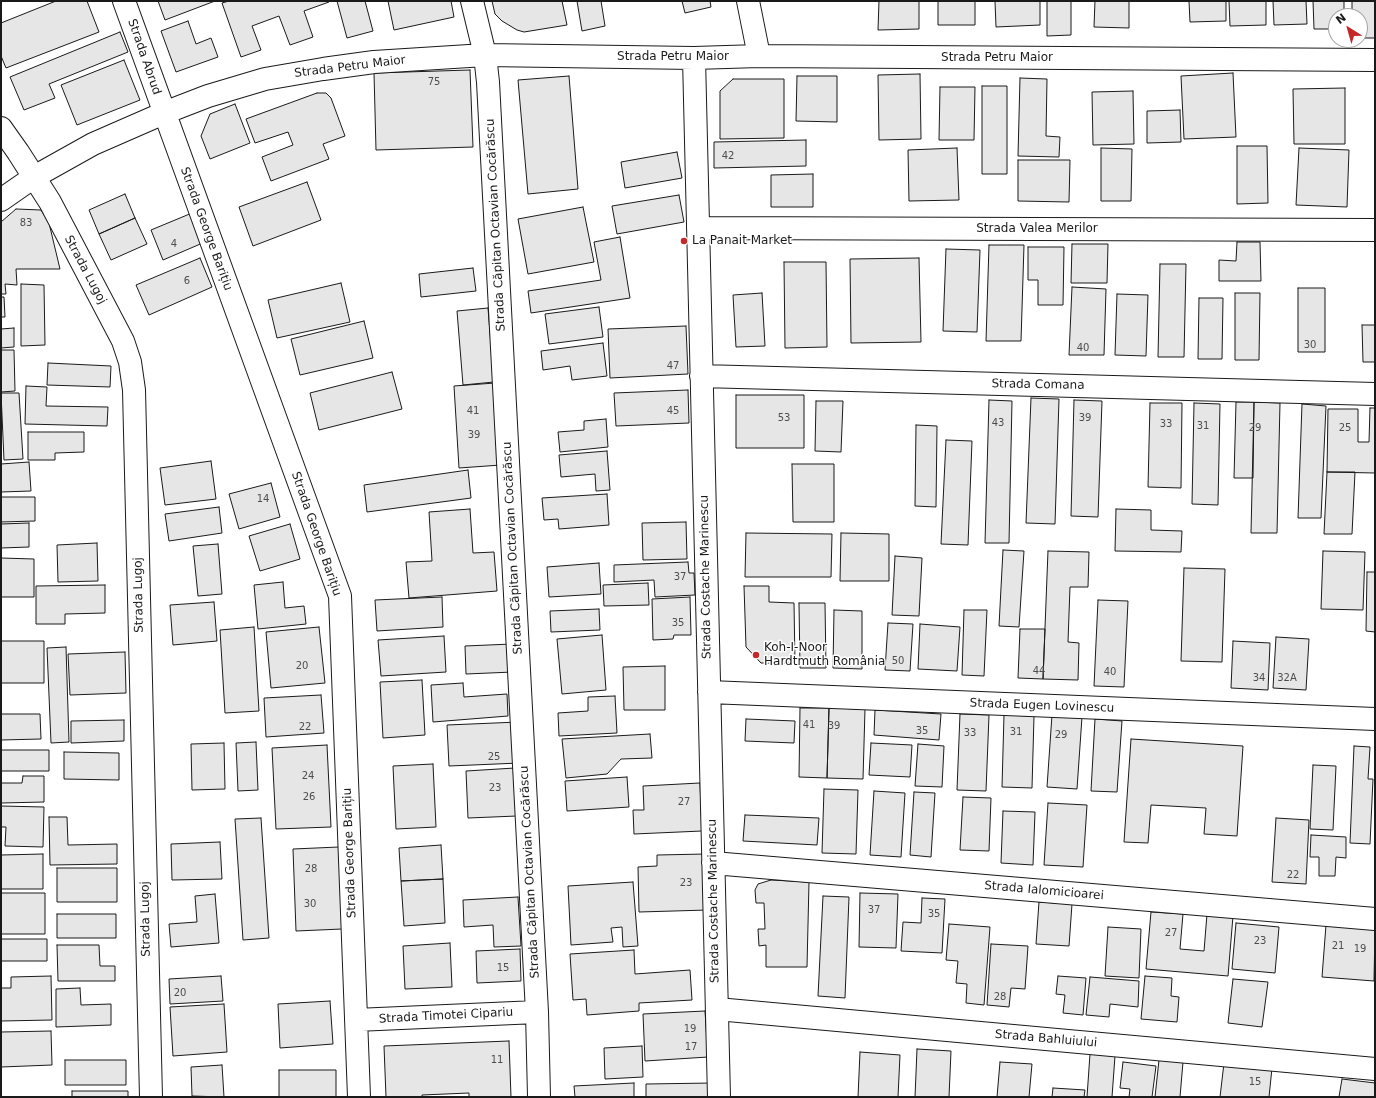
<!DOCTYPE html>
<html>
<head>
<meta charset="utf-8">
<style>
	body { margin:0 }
	#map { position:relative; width:1376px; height:1098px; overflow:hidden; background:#fff; font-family:"DejaVu Sans",sans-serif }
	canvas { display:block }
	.frame { position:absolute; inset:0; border:2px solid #1a1a1a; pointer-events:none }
	.north { position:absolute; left:1328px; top:8px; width:40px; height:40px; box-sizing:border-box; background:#fff; border:1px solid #a3a3a3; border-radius:50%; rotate:323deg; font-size:11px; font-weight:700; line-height:16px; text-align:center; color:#1a1a1a }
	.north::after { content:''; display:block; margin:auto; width:14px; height:18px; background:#c62828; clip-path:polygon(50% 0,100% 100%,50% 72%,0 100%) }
</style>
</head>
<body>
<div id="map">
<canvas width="1376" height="1098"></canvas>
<div class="frame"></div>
<div class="north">N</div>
</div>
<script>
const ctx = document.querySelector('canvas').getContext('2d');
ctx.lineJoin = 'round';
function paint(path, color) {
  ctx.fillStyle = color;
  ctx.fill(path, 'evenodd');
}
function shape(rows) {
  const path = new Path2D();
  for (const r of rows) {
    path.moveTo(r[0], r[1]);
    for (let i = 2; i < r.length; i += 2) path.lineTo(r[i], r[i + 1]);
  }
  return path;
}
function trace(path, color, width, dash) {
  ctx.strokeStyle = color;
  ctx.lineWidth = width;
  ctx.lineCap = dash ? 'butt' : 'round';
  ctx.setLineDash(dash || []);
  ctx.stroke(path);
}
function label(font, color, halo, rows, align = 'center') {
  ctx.font = font + ' "DejaVu Sans",sans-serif';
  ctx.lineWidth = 3;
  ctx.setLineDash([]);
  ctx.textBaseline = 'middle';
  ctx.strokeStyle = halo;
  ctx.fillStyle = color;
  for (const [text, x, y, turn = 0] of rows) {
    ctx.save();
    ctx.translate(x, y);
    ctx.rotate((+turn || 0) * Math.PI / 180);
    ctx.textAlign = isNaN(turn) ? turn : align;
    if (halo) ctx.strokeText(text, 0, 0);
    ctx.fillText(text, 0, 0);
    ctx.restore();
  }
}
const building = shape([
	[56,1,87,1,99,32,6,68,1,56,1,23,56,1],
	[158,1,215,1,165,20,158,1],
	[229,1,328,1,329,2,304,11,313,37,290,45,279,16,252,26,261,50,241,57,222,3,229,1],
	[337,1,365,1,373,31,347,38,337,1],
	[388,1,451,1,454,17,394,30,388,1],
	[492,1,562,1,567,25,524,32,517,30,502,21,495,14,492,1],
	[577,1,601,1,605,26,582,31,577,1],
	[682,1,710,1,711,7,685,13,682,1],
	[879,1,919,1,919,29,878,30,879,1],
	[938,1,975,1,975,25,938,25,938,1],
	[995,1,1040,1,1040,25,996,27,995,1],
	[1047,1,1071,1,1071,35,1047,36,1047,1],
	[1095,1,1129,1,1129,28,1094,27,1095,1],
	[1189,1,1226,1,1226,21,1190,22,1189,1],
	[1229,1,1266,1,1266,25,1230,26,1229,1],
	[1273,1,1306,1,1307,24,1274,25,1273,1],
	[1313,1,1344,1,1344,16,1336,16,1336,29,1314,29,1313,1],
	[1352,1,1375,1,1375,38,1360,38,1360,16,1352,16,1352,1],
	[188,21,196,44,211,38,218,57,176,72,161,31,188,21],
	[120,32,128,52,49,84,55,98,24,110,10,77,120,32],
	[124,60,140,100,77,125,61,85,124,60],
	[470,70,473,147,376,150,374,73,470,70],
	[1233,73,1236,137,1184,139,1181,76,1233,73],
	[920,74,921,139,879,140,878,75,920,74],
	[569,76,578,189,528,194,518,80,569,76],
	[797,76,837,76,837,122,796,121,797,76],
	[1020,78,1047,79,1046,136,1060,137,1059,157,1018,156,1020,78],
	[733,79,784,79,784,138,720,139,720,91,733,79],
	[982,86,1007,86,1007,174,982,174,982,86],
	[940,87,975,87,974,140,939,140,940,87],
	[1345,88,1345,144,1294,144,1293,89,1345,88],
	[1133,91,1134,144,1093,145,1092,92,1133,91],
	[317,93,326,93,331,98,345,136,323,144,329,159,271,181,262,157,293,145,288,132,255,143,246,119,317,93],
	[235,104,250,143,210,159,201,136,210,114,235,104],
	[1180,110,1181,142,1147,143,1147,111,1180,110],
	[806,140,806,166,714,168,714,142,806,140],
	[1237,146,1267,146,1268,203,1237,204,1237,146],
	[957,148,959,200,909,201,908,150,957,148],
	[1101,148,1132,149,1131,201,1101,201,1101,148],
	[1299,148,1349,150,1347,207,1296,205,1299,148],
	[677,152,682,178,625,188,621,162,677,152],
	[1018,160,1070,160,1069,202,1018,201,1018,160],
	[813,174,813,207,771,207,771,175,813,174],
	[307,182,321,220,253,246,239,207,307,182],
	[125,194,135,218,99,234,89,210,125,194],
	[679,195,684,222,617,234,612,206,679,195],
	[583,207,594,262,528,274,518,219,583,207],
	[16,209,41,210,49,223,60,269,16,269,17,285,5,284,6,294,1,294,1,222,16,209],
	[192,213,205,242,163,260,151,230,192,213],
	[135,218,147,244,111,260,99,234,135,218],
	[620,237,630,298,531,313,528,291,601,280,594,242,620,237],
	[1237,242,1260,242,1261,281,1219,281,1219,260,1236,261,1237,242],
	[1072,244,1108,244,1107,283,1071,283,1072,244],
	[989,245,1024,245,1021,341,986,341,989,245],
	[1028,247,1064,247,1063,305,1038,305,1038,280,1028,280,1028,247],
	[946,249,980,250,977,332,943,331,946,249],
	[200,258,212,287,149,315,136,285,200,258],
	[919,258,921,342,851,343,850,259,919,258],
	[784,262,826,262,827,347,785,348,784,262],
	[1160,264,1186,264,1184,357,1158,357,1160,264],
	[473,268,476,291,421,297,419,274,473,268],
	[341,283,350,322,277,338,268,300,341,283],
	[21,284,44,285,45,345,21,346,21,284],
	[1072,287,1106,289,1104,355,1069,355,1072,287],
	[1298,288,1325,288,1325,352,1298,352,1298,288],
	[762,293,765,346,736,347,733,295,762,293],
	[1235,293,1260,293,1259,360,1235,360,1235,293],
	[1117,294,1148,295,1146,356,1115,355,1117,294],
	[1,297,4,297,5,317,1,317,1,297],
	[1199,298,1223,298,1222,359,1198,359,1199,298],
	[599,307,603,337,549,344,545,314,599,307],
	[488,308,494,382,463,385,457,311,488,308],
	[364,321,373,358,300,375,291,339,364,321],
	[1362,325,1375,325,1375,362,1363,362,1362,325],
	[686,326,688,374,610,378,608,329,686,326],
	[14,328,14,347,1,348,1,329,14,328],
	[603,343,607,376,572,380,570,366,543,370,541,351,603,343],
	[1,350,14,350,15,391,1,392,1,350],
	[48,363,111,366,110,387,47,385,48,363],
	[392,372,402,409,319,430,310,393,392,372],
	[495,383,501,465,459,468,454,386,495,383],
	[26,386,47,387,46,406,108,407,107,426,25,424,26,386],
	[688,390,689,423,616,426,614,393,688,390],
	[1,393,19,393,23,459,4,460,1,393],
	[736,395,804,395,804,448,736,448,736,395],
	[1031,398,1059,399,1055,524,1026,523,1031,398],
	[989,400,1012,401,1009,543,985,543,989,400],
	[1074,400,1102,401,1098,517,1071,516,1074,400],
	[816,401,843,401,841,452,815,451,816,401],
	[1236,402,1254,402,1253,478,1234,478,1236,402],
	[1254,402,1280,403,1277,533,1251,533,1254,402],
	[1150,403,1182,403,1181,488,1148,487,1150,403],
	[1194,403,1220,404,1218,505,1192,504,1194,403],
	[1302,404,1326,406,1321,518,1298,518,1302,404],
	[1370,408,1375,408,1375,473,1327,472,1328,409,1358,409,1358,442,1369,442,1370,408],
	[606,419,608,447,560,452,558,432,584,430,584,421,606,419],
	[916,425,937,426,936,507,915,506,916,425],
	[28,432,84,432,84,452,55,453,55,460,28,460,28,432],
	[946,440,972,441,968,545,941,544,946,440],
	[607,451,610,490,596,491,595,474,561,477,559,455,607,451],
	[211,461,216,499,165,505,160,468,211,461],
	[29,462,31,491,1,492,1,464,29,462],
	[792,464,834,464,834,522,793,522,792,464],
	[468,470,471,498,367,512,364,485,468,470],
	[1327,472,1355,472,1352,534,1324,534,1327,472],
	[271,483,280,517,239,529,229,494,271,483],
	[607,494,609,525,559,529,558,519,544,520,542,498,607,494],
	[1,497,35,497,35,521,1,522,1,497],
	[219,507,222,533,169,541,165,514,219,507],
	[470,509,473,553,494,552,497,591,409,598,406,562,432,561,429,512,470,509],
	[1116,509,1151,510,1151,530,1182,531,1181,552,1115,551,1116,509],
	[686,522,687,559,643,560,642,523,686,522],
	[29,523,29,547,1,548,1,524,29,523],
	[290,524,300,559,260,571,249,536,290,524],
	[746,533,832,534,831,577,745,577,746,533],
	[841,533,889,534,889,581,840,581,841,533],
	[97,543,98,581,58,582,57,545,97,543],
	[218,544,222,594,198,596,193,546,218,544],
	[1003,550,1024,551,1019,627,999,626,1003,550],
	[1048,551,1089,552,1088,587,1070,587,1068,642,1079,643,1078,680,1043,679,1048,551],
	[1323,551,1365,552,1363,610,1321,609,1323,551],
	[895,556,922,558,919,616,892,615,895,556],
	[1,558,34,559,34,597,1,597,1,558],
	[688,562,689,573,694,573,695,595,655,597,654,580,614,582,614,565,688,562],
	[599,563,601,594,549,597,547,567,599,563],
	[1184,568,1225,569,1222,662,1181,661,1184,568],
	[1367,572,1375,572,1375,632,1366,631,1367,572],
	[283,582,285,608,304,606,306,624,258,629,254,585,283,582],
	[648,583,649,605,604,606,603,585,648,583],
	[105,585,105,613,65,614,65,624,36,624,36,586,105,585],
	[744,586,769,586,769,602,794,603,795,663,761,663,746,647,744,586],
	[442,597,443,627,377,631,375,600,442,597],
	[690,597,691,635,674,635,673,639,653,640,652,599,690,597],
	[1098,600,1128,601,1124,687,1094,686,1098,600],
	[214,602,217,641,173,645,170,605,214,602],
	[799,603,825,603,826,668,800,668,799,603],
	[599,609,600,630,551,632,550,611,599,609],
	[834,610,862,611,862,669,833,668,834,610],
	[964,610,987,610,984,676,962,675,964,610],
	[888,623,913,624,910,671,885,670,888,623],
	[920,624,960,627,957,671,918,669,920,624],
	[254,627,259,711,225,713,220,630,254,627],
	[319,627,325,683,271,688,266,632,319,627],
	[1020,629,1045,629,1043,679,1018,678,1020,629],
	[602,635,606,690,562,694,557,639,602,635],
	[444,636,446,672,381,676,378,640,444,636],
	[1276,637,1309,639,1306,690,1273,688,1276,637],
	[1,641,44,641,44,683,1,683,1,641],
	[1233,641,1270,643,1268,690,1231,688,1233,641],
	[512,644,513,672,466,674,465,646,512,644],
	[66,647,69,742,51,743,47,648,66,647],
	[125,652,126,693,70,695,68,654,125,652],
	[665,666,665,710,624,710,623,667,665,666],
	[422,680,425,735,383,738,380,682,422,680],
	[463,683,464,697,507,694,508,716,433,722,431,685,463,683],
	[321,695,324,733,266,737,264,698,321,695],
	[615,696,617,733,559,736,558,713,588,711,588,697,615,696],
	[800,708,829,708,827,778,799,777,800,708],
	[829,708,865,709,863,779,827,778,829,708],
	[875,710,941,714,939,740,874,735,875,710],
	[1,714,40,714,41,739,1,740,1,714],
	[960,714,989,715,986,791,957,790,960,714],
	[1004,715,1034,716,1032,788,1002,787,1004,715],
	[1052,715,1082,717,1077,789,1047,787,1052,715],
	[746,719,795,721,794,743,745,741,746,719],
	[1095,719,1122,721,1117,792,1091,791,1095,719],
	[124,720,124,741,71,743,71,721,124,720],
	[519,722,520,763,449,766,447,725,519,722],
	[650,734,652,758,621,759,607,774,566,778,562,739,650,734],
	[1131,739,1243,746,1237,836,1204,834,1206,808,1151,805,1148,843,1124,842,1131,739],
	[256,742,258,790,238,791,236,743,256,742],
	[224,743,225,789,192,790,191,744,224,743],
	[871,743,912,745,910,777,869,775,871,743],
	[918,744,944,746,942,787,915,786,918,744],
	[327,745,331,827,276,829,272,748,327,745],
	[1354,746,1370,747,1368,779,1373,779,1370,844,1350,843,1354,746],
	[1,750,49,750,49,771,1,771,1,750],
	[64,752,119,753,119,780,64,779,64,752],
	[433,764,436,827,396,829,393,766,433,764],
	[1313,765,1336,766,1333,830,1310,829,1313,765],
	[515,768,517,816,468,818,466,771,515,768],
	[23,776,44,776,44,802,1,803,1,783,22,783,23,776],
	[627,777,629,807,567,811,565,781,627,777],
	[700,783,702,831,634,834,633,810,644,810,643,786,700,783],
	[824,789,858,790,856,854,822,853,824,789],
	[874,791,905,793,901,857,870,855,874,791],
	[914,792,935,793,931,857,910,855,914,792],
	[963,797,991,798,989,851,960,850,963,797],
	[1048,803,1087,805,1083,867,1044,865,1048,803],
	[1,806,44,807,43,847,5,846,6,827,1,827,1,806],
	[1003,811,1035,812,1033,865,1001,863,1003,811],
	[745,815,819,818,817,845,743,841,745,815],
	[49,817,67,817,68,845,117,844,117,864,50,865,49,817],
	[261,818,269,938,243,940,235,819,261,818],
	[1276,818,1309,820,1306,884,1272,882,1276,818],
	[1311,835,1346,837,1346,858,1336,857,1335,876,1319,876,1319,857,1310,857,1311,835],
	[220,842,222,879,172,880,171,844,220,842],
	[441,845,443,879,401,881,399,848,441,845],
	[339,847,342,929,296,931,293,849,339,847],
	[43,854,43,889,1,889,1,855,43,854],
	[706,854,708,910,639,912,638,867,657,866,657,855,706,854],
	[57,868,117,868,117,902,57,902,57,868],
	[443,879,445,923,404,926,401,881,443,879],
	[771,880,809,882,807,967,766,967,766,945,759,946,758,929,765,929,764,903,756,903,755,890,758,884,771,880],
	[633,882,638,946,623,947,622,927,611,928,613,942,571,945,568,886,633,882],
	[1,893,45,893,45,934,1,934,1,893],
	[860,893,898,894,896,948,859,947,860,893],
	[215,894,219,943,171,947,169,924,197,922,195,896,215,894],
	[823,896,849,897,845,998,818,996,823,896],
	[518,897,521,946,494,947,493,925,464,927,463,900,518,897],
	[922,898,945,899,942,953,901,951,903,922,921,923,922,898],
	[1039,902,1072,904,1069,946,1036,944,1039,902],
	[1151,912,1183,914,1180,949,1204,951,1207,914,1233,916,1228,976,1146,969,1151,912],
	[57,914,116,914,116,938,57,938,57,914],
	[1236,923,1279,927,1275,973,1232,969,1236,923],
	[949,924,990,927,984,1005,966,1003,967,984,956,983,958,961,946,960,949,924],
	[1326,925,1375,928,1374,981,1322,977,1326,925],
	[1108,927,1141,929,1139,978,1105,976,1108,927],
	[1,939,47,939,47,961,1,961,1,939],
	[450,943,452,987,405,989,403,946,450,943],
	[991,944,1028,946,1025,989,1011,988,1009,1007,987,1005,991,944],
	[57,945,99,945,100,966,115,966,115,981,58,981,57,945],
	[520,949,521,981,477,983,476,951,520,949],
	[634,950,635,974,690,970,692,1000,639,1003,639,1011,587,1015,586,999,573,1000,570,954,634,950],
	[51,976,52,1020,1,1021,1,988,11,988,11,977,51,976],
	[221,976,223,1001,170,1004,169,979,221,976],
	[1058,976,1086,978,1083,1015,1063,1013,1065,995,1056,994,1058,976],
	[1145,976,1172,978,1171,996,1179,997,1177,1022,1141,1019,1145,976],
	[1090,977,1139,981,1138,1007,1110,1004,1109,1017,1086,1015,1090,977],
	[1233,979,1268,982,1262,1027,1228,1023,1233,979],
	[80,988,81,1005,111,1004,111,1025,56,1027,56,989,80,988],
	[330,1001,333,1044,280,1048,278,1004,330,1001],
	[224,1004,227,1052,173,1056,170,1007,224,1004],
	[705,1011,708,1057,645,1061,643,1014,705,1011],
	[51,1031,52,1065,1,1067,1,1032,51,1031],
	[509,1041,511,1097,469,1097,469,1093,422,1095,422,1097,386,1097,384,1046,509,1041],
	[642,1046,643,1077,605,1079,604,1048,642,1046],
	[917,1049,951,1051,949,1097,915,1097,917,1049],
	[860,1052,900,1055,898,1097,858,1097,860,1052],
	[1090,1054,1115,1056,1112,1097,1087,1097,1090,1054],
	[65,1060,126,1060,126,1085,65,1085,65,1060],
	[1159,1060,1183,1062,1180,1097,1155,1097,1159,1060],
	[1000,1062,1032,1064,1029,1097,997,1097,1000,1062],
	[1123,1062,1156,1066,1152,1097,1129,1097,1130,1089,1120,1088,1123,1062],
	[1224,1063,1272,1068,1269,1097,1220,1097,1224,1063],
	[222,1065,224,1097,192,1096,191,1067,222,1065],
	[279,1070,336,1070,336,1097,279,1097,279,1070],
	[1342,1079,1375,1083,1375,1097,1339,1097,1342,1079],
	[634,1083,634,1097,575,1097,574,1086,634,1083],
	[713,1083,713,1097,646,1097,646,1084,713,1083],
	[1053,1088,1085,1090,1084,1097,1052,1097,1053,1088],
	[72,1091,128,1091,128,1097,72,1097,72,1091]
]);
paint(building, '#e6e6e6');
trace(building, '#1a1a1a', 1);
const minor = shape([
	[124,1,340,596,359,1097],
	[472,1,485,55,488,82,537,1012,539,1097],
	[748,1,759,56],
	[694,58,719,1097],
	[1,128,18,152,50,202,123,341,130,362,134,390,151,1097],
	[1,200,34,177,93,144,164,113,208,96,265,79,323,69,374,62,485,55,694,58,759,56,1375,60],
	[698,228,1375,230],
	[701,376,1375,394],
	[709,692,1375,719],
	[713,863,1375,919],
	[717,1009,1375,1069],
	[356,1020,537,1012]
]);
trace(minor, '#1a1a1a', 24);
trace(minor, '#fff', 22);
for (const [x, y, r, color] of [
	[684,241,4,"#c62828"],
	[756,655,4,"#c62828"]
]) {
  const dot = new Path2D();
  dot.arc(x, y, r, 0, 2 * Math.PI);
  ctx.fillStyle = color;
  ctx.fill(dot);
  trace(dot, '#fff', 1.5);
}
label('10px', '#4d4d4d', null, [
	["75",434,82],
	["42",728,156],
	["83",26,223],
	["4",174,244],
	["6",187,281],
	["30",1310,345],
	["40",1083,348],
	["47",673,366],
	["41",473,411],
	["45",673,411],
	["53",784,418],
	["39",1085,418],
	["43",998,423],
	["33",1166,424],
	["31",1203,426],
	["29",1255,428],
	["25",1345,428],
	["39",474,435],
	["14",263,499],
	["37",680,577],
	["35",678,623],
	["50",898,661],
	["20",302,666],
	["44",1039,671],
	["40",1110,672],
	["34",1259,678],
	["32A",1287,678],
	["41",809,725],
	["39",834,726],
	["22",305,727],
	["35",922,731],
	["31",1016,732],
	["33",970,733],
	["29",1061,735],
	["25",494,757],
	["24",308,776],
	["23",495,788],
	["26",309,797],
	["27",684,802],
	["28",311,869],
	["22",1293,875],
	["23",686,883],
	["30",310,904],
	["37",874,910],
	["35",934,914],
	["27",1171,933],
	["23",1260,941],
	["21",1338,946],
	["19",1360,949],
	["15",503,968],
	["20",180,993],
	["28",1000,997],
	["19",690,1029],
	["17",691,1047],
	["11",497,1060],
	["15",1255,1082]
]);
label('12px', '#1a1a1a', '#fff', [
	["Strada Abrud",144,57,71],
	["Strada Petru Maior",673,57],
	["Strada Petru Maior",997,58],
	["Strada Petru Maior",350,67,-7],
	["Strada Căpitan Octavian Cocărăscu",496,225,-93],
	["Strada George Barițiu",206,229,70],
	["Strada Valea Merilor",1037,229],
	["Strada Lugoj",85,270,62],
	["Strada Comana",1038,385,1],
	["Strada George Barițiu",316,534,71],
	["Strada Căpitan Octavian Cocărăscu",513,548,-93],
	["Strada Costache Marinescu",706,577,-91],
	["Strada Lugoj",139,595,-91],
	["Strada Eugen Lovinescu",1042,706,2],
	["Strada George Barițiu",350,853,-92],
	["Strada Căpitan Octavian Cocărăscu",530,872,-93],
	["Strada Ialomicioarei",1044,891,5],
	["Strada Costache Marinescu",714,901,-91],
	["Strada Lugoj",146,919,-91],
	["Strada Timotei Cipariu",446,1016,-3],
	["Strada Bahluiului",1046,1039,5]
]);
label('12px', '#1a1a1a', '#fff', [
	["La Panait Market",692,241],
	["Koh-I-Noor",764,648],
	["Hardtmuth România",764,662]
], 'left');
</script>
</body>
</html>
